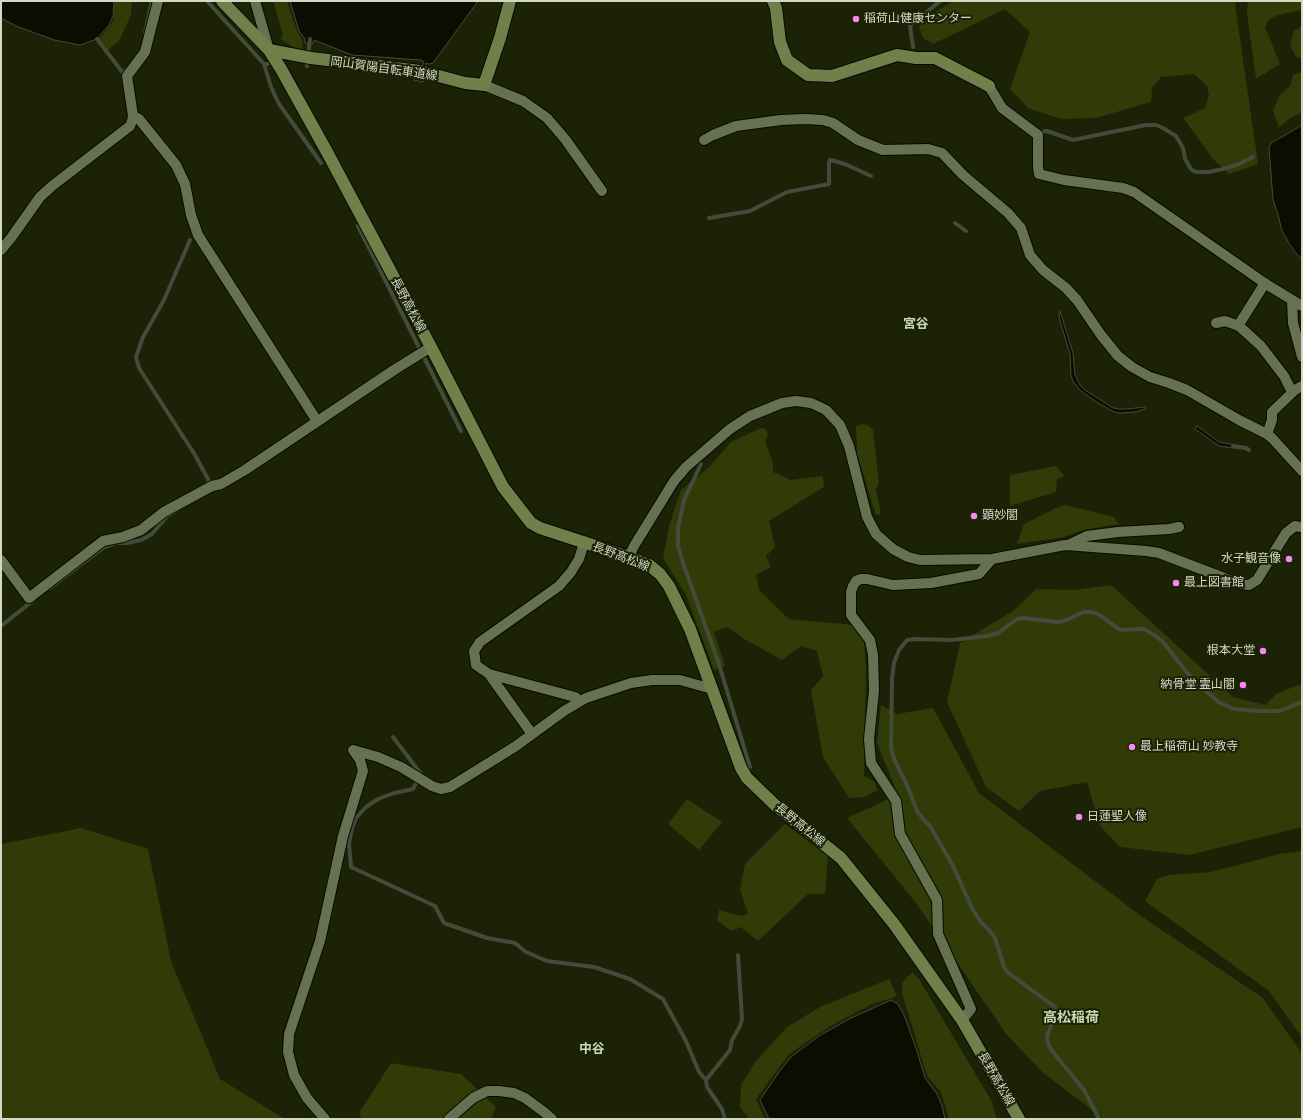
<!DOCTYPE html>
<html>
<head>
<meta charset="utf-8">
<style>
	body { margin:0 }
	#map { position:relative; width:1303px; height:1120px; overflow:hidden; background:#1b2205; font-family:"PT Sans Narrow",sans-serif }
	canvas { display:block }
	.frame { position:absolute; inset:0; border:2px solid #d2d8c6; pointer-events:none }
</style>
</head>
<body>
<div id="map">
<canvas width="1303" height="1120"></canvas>
<div class="frame"></div>
</div>
<script>
const ctx = document.querySelector('canvas').getContext('2d');
ctx.lineJoin = 'round';
function paint(path, color) {
  ctx.fillStyle = color;
  ctx.fill(path, 'evenodd');
}
function shape(rows) {
  const path = new Path2D();
  for (const r of rows) {
    path.moveTo(r[0], r[1]);
    for (let i = 2; i < r.length; i += 2) path.lineTo(r[i], r[i + 1]);
  }
  return path;
}
function trace(path, color, width, dash) {
  ctx.strokeStyle = color;
  ctx.lineWidth = width;
  ctx.lineCap = dash ? 'butt' : 'round';
  ctx.setLineDash(dash || []);
  ctx.stroke(path);
}
function label(font, color, halo, rows, align = 'center') {
  ctx.font = font + ' "PT Sans Narrow","Noto Sans JP",sans-serif';
  ctx.lineWidth = 4;
  ctx.setLineDash([]);
  ctx.textBaseline = 'middle';
  ctx.strokeStyle = halo;
  ctx.fillStyle = color;
  for (const [text, x, y, turn = 0] of rows) {
    ctx.save();
    ctx.translate(x, y);
    ctx.rotate((+turn || 0) * Math.PI / 180);
    ctx.textAlign = isNaN(turn) ? turn : align;
    if (halo) ctx.strokeText(text, 0, 0);
    ctx.fillText(text, 0, 0);
    ctx.restore();
  }
}
paint(shape([
	[115,1,132,1,131,15,119,41,108,50,99,39,113,22],
	[273,1,287,1,297,31,302,40,303,50,293,47,281,39,283,35],
	[954,1,1237,1,1235,4,1258,164,1229,174,1214,160,1183,118,1205,108,1209,96,1207,86,1194,74,1161,77,1152,88,1151,102,1096,118,1061,119,1028,108,1010,89,1030,32,1005,9,933,44,923,38,919,26,940,9],
	[1248,1,1302,1,1302,10,1278,15,1269,19,1265,27,1280,64,1256,79,1247,13],
	[1302,26,1302,58,1296,57,1290,45,1294,31],
	[1302,72,1302,113,1292,117,1279,127,1273,110,1280,95,1290,86,1293,75],
	[863,424,869,426,873,430,879,483,876,489,881,514,876,515,857,454,856,426],
	[761,428,766,429,768,435,765,441,773,463,773,472,791,480,823,476,824,487,769,521,775,547,766,556,771,567,756,575,759,590,789,619,853,625,864,641,866,668,864,776,875,782,877,791,864,797,849,798,823,757,811,690,823,676,817,651,801,646,782,660,746,640,727,627,714,632,725,666,714,670,686,595,663,558,669,526,681,490,709,467,731,442],
	[1056,466,1065,476,1057,479,1056,492,1010,506,1010,475],
	[1065,505,1114,517,1119,524,1083,530,1064,537,1017,544,1024,524,1054,509],
	[1111,585,1233,697,1265,705,1276,694,1298,685,1302,685,1302,827,1189,855,1120,847,1100,826,1087,782,1040,791,1019,811,986,787,947,702,960,643,1013,611,1036,589,1075,590],
	[881,705,897,714,933,708,979,793,1141,916,1263,998,1302,1054,1302,1119,1104,1119,1042,1072,1007,1035,916,903,847,818,898,795,877,743],
	[687,799,722,822,699,850,668,824],
	[785,824,828,855,825,894,808,894,758,941,741,927,731,931,717,920,719,910,742,916,748,913,740,890,745,864],
	[81,828,148,849,171,961,220,1079,285,1119,1,1119,1,844],
	[1302,851,1302,1038,1269,991,1145,901,1157,879,1169,875,1211,872,1279,854],
	[913,973,919,979,991,1100,997,1119,949,1119,941,1092,927,1076,902,993,902,984,907,977],
	[889,979,897,996,870,1005,832,1025,789,1054,756,1099,765,1119,749,1119,740,1107,741,1085,756,1061,787,1027,822,1006],
	[391,1063,461,1074,496,1107,491,1119,362,1119,359,1113]
]), '#303b08');
const water = shape([
	[1,1,114,1,113,16,109,25,97,39,80,45,54,40,16,26,1,18,1,1],
	[290,1,478,1,433,63,429,64,426,63,422,77,425,78,423,82,414,80,415,77,420,77,424,62,421,60,352,55,314,40,313,43,305,43,305,39,299,31,290,1],
	[1302,125,1302,258,1300,258,1290,245,1282,231,1278,214,1273,200,1269,147,1271,143,1282,137,1302,125],
	[1060,311,1073,353,1075,375,1080,385,1085,390,1113,408,1119,409,1127,409,1145,407,1145,409,1135,412,1120,413,1114,412,1095,401,1080,390,1074,383,1071,376,1070,354,1060,321,1059,314,1060,311],
	[1197,426,1219,442,1235,445,1240,449,1219,446,1195,429,1197,426],
	[891,1000,898,1004,904,1015,917,1051,925,1078,937,1094,942,1106,945,1119,769,1119,760,1100,762,1097,779,1072,791,1057,819,1036,849,1019,891,1000]
]);
paint(water, '#090e00');
trace(water, '#454b3b', 1);
trace(shape([
	[207,1,264,64,268,64],
	[145,33,152,1],
	[97,39,123,73,126,70],
	[913,47,910,26,940,1],
	[264,64,271,87,279,104,321,163],
	[307,66,310,39],
	[1041,132,1047,131,1073,140,1146,125,1156,125,1163,128,1176,136,1183,148,1185,159,1189,166,1192,170,1196,172,1209,172,1223,169,1239,164,1253,157],
	[709,218,750,211,787,192,829,184,829,163,830,160,831,160,845,164,871,176],
	[955,223,966,231],
	[358,226,461,431],
	[190,240,164,300,143,337,136,357,139,368,195,455,210,483],
	[1233,446,1246,448,1249,450],
	[701,464,684,500,678,528,678,546,684,566,718,661,750,767],
	[50,588,104,547,116,543,127,543,141,540,152,534,167,516,177,510],
	[1,626,35,599],
	[393,737,421,774,413,789,394,793,378,799,366,807,356,818,352,828,349,843,351,867,435,906,444,923,487,938,515,943,526,952,547,961,594,967,630,979,663,999,686,1041,699,1072,706,1080],
	[725,1119,722,1109,707,1087,706,1080,730,1050,732,1040,740,1026,742,1019,738,955],
	[1099,1119,1084,1090,1053,1052,1048,1044,1047,1036,1056,1014,1055,1007,1007,972,1004,967,995,938,989,930,980,921,972,908,952,864,930,826,923,819,917,811,907,785,894,759,891,748,892,679,894,663,899,650,907,640,915,639,952,640,987,636,998,633,1017,619,1023,618,1057,622,1064,621,1084,612,1091,612,1098,614,1120,630,1144,629,1153,634,1162,641,1189,675,1203,689,1220,703,1234,709,1259,711,1280,711,1302,702]
]), '#454b3b', 4);
const street = shape([
	[255,1,269,50],
	[484,85,523,101,547,118,565,139,602,191],
	[989,86,1002,108,1038,135,1038,167,1039,174,1064,180,1123,188,1134,192,1266,284,1302,306],
	[133,116,139,119,176,165,185,184,191,215,198,235,317,421],
	[704,140,713,135,736,126,781,120,805,119,823,120,833,123,858,140,883,150,928,149,942,153,963,175,1008,213,1021,228,1030,255,1043,270,1066,288,1077,300,1101,335,1118,356,1132,367,1150,377,1169,383,1187,390,1239,420,1267,434,1272,438,1302,471],
	[1,250,11,238,40,197,52,186,130,126,132,121,133,116,127,76,145,52,158,1],
	[1292,300,1293,323,1302,357],
	[1216,323,1225,321,1239,326,1261,346,1284,376,1292,392],
	[1238,326,1265,283],
	[1267,434,1272,420,1272,412,1295,390,1302,386],
	[1068,545,1087,536,1118,532,1169,529,1179,527],
	[629,557,634,546,674,481,686,467,730,429,750,416,782,403,796,401,811,403,826,410,840,425,849,446,867,517,876,534,893,549,908,557,920,560,992,559,1065,545,1146,551,1159,553,1240,584,1249,585,1257,580,1286,533,1295,526,1300,527],
	[1,560,29,598,103,541,123,537,141,530,164,512,212,486,221,484,245,470,394,370,431,347],
	[489,674,532,734],
	[580,701,575,697,489,674,476,665,474,651,480,642,559,586,571,572,579,559,584,543],
	[353,750,378,757,401,767,432,786,441,789,450,787,516,746,564,711,586,698,631,683,652,680,680,680,712,689],
	[962,1020,971,1009,938,934,937,900,900,834,896,801,871,763,869,739,874,691,873,655,870,640,851,615,851,592,853,586,856,581,861,579,867,579,893,585,931,583,979,574,992,559],
	[325,1119,307,1098,294,1075,288,1052,289,1034,320,941,343,836,363,771,360,760,353,750],
	[449,1119,473,1098,487,1091,499,1091,514,1093,525,1098,544,1112,552,1119]
]);
const secondary = shape([
	[222,1,269,50,281,69,327,152,431,347,503,487,531,523,540,528,629,557,649,565,660,574,669,586,690,629,741,768,747,778,775,805,841,858,894,924,962,1020,1019,1119],
	[773,1,776,8,780,42,787,60,808,75,832,76,897,55,916,58,935,58,989,86],
	[269,50,311,58,420,71,465,83,484,85,500,38,510,1]
]);
trace(street, '#060b00', 12);
trace(secondary, '#060b00', 14);
trace(street, '#677151', 10);
trace(secondary, '#717f4a', 12);
for (const [x, y, r, color] of [
	[856,19,4,"#f689ee"],
	[974,516,4,"#f689ee"],
	[1289,559,4,"#f689ee"],
	[1176,583,4,"#f689ee"],
	[1263,651,4,"#f689ee"],
	[1243,685,4,"#f689ee"],
	[1132,747,4,"#f689ee"],
	[1079,817,4,"#f689ee"]
]) {
  const dot = new Path2D();
  dot.arc(x, y, r, 0, 2 * Math.PI);
  ctx.fillStyle = color;
  ctx.fill(dot);
  trace(dot, '#1b2205', 1.5);
}
label('12px', '#d2d8c6', '#1b2205', [
	["稲荷山健康センター",864,19],
	["顕妙閣",982,516],
	["水子観音像",1281,559,"right"],
	["最上図書館",1184,583],
	["根本大堂",1255,651,"right"],
	["納骨堂 霊山閣",1235,685,"right"],
	["最上稲荷山 妙教寺",1140,747],
	["日蓮聖人像",1087,817]
], 'left');
label('12px', '#d2d8c6', '#1b2205', [
	["岡山賀陽自転車道線",384,69,8],
	["長野高松線",408,305,62],
	["長野高松線",621,557,21],
	["長野高松線",800,825,39],
	["長野高松線",996,1079,60]
]);
label('bold 13px', '#ccd7b4', '#1b2205', [
	["宮谷",916,324],
	["中谷",592,1049]
]);
label('bold 14px', '#ccd7b4', '#1b2205', [
	["高松稲荷",1071,1018]
]);
</script>
</body>
</html>
